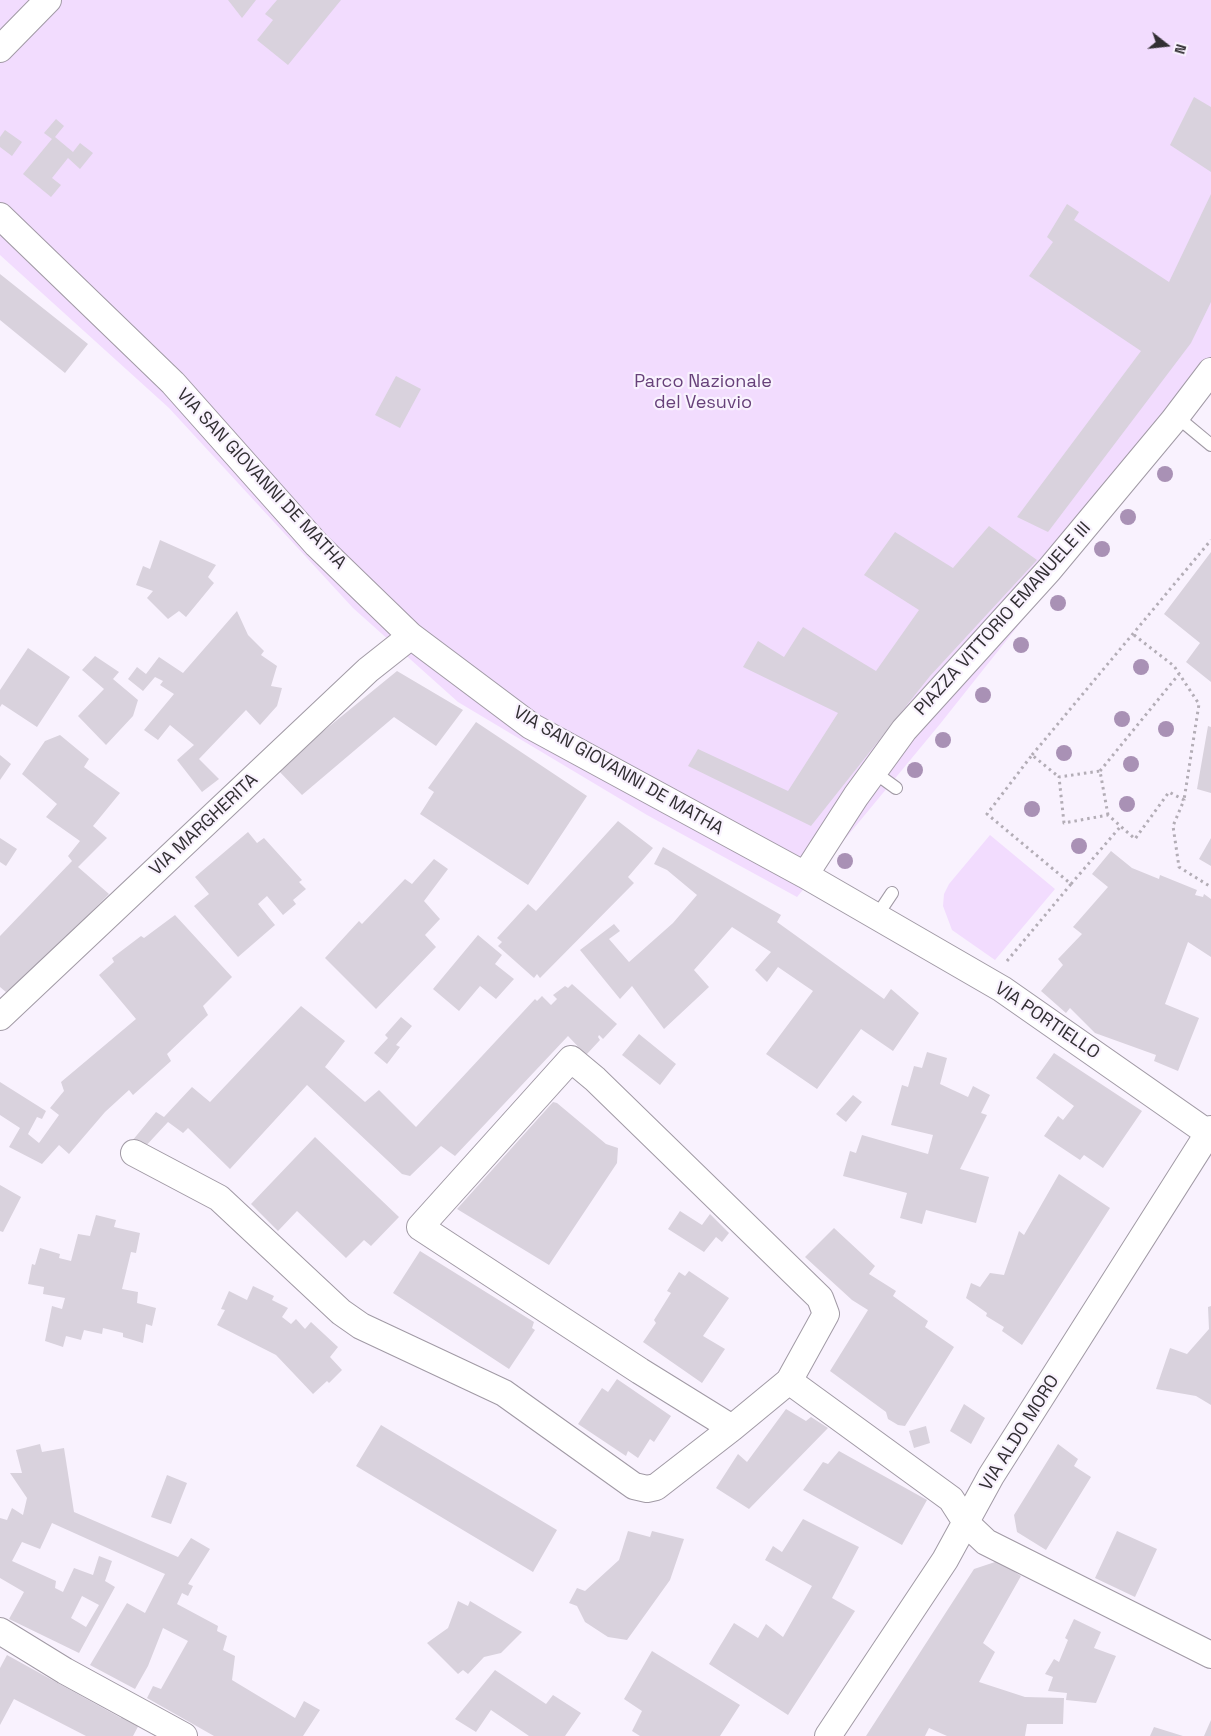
<!DOCTYPE html>
<html>
<head>
<meta charset="utf-8">
<style>
	body { margin:0 }
	#map { position:relative; width:1211px; height:1736px; overflow:hidden; background:#f9f2fe; font-family:"Space Grotesk",sans-serif }
	canvas { display:block }
	.north { position:absolute; left:1141px; top:20px; width:50px; height:50px; -webkit-text-stroke:4px #f9f2fe; paint-order:stroke; rotate:106deg; font-size:14px; font-weight:700; line-height:20px; text-align:center; color:#322f33 }
	.north::after { content:''; display:block; margin:auto; width:18px; height:22px; background:#322f33; clip-path:polygon(50% 0,100% 100%,50% 72%,0 100%) }
</style>
</head>
<body>
<div id="map">
<canvas width="1211" height="1736"></canvas>
<div class="north">N</div>
</div>
<script>
const ctx = document.querySelector('canvas').getContext('2d');
ctx.lineJoin = 'round';
function paint(path, color) {
  ctx.fillStyle = color;
  ctx.fill(path, 'evenodd');
}
function shape(rows) {
  const path = new Path2D();
  for (const r of rows) {
    path.moveTo(r[0], r[1]);
    for (let i = 2; i < r.length; i += 2) path.lineTo(r[i], r[i + 1]);
  }
  return path;
}
function trace(path, color, width, dash) {
  ctx.strokeStyle = color;
  ctx.lineWidth = width;
  ctx.lineCap = dash ? 'butt' : 'round';
  ctx.setLineDash(dash || []);
  ctx.stroke(path);
}
function label(font, color, halo, rows, align = 'center') {
  ctx.font = font + ' "Space Grotesk",sans-serif';
  ctx.lineWidth = 4.5;
  ctx.setLineDash([]);
  ctx.textBaseline = 'middle';
  ctx.strokeStyle = halo;
  ctx.fillStyle = color;
  for (const [text, x, y, turn = 0] of rows) {
    ctx.save();
    ctx.translate(x, y);
    ctx.rotate((+turn || 0) * Math.PI / 180);
    ctx.textAlign = isNaN(turn) ? turn : align;
    if (halo) ctx.strokeText(text, 0, 0);
    ctx.fillText(text, 0, 0);
    ctx.restore();
  }
}
paint(shape([
	[0,0,1211,0,1211,383,940,724,797,897,647,815,458,702,353,608,169,408,0,255],
	[990,835,1055,889,995,960,952,930,943,906,944,894,949,884]
]), '#f2dcfe');
paint(shape([
	[228,0,256,0,242,18],
	[277,0,341,0,288,65,257,40,273,20,265,14],
	[1194,97,1211,107,1211,172,1170,145],
	[56,119,64,126,55,137,73,152,80,143,93,153,80,169,68,158,52,178,61,185,51,197,23,174,52,139,44,133],
	[5,130,22,142,12,156,0,147,0,137],
	[1211,194,1211,302,1191,343,1048,532,1017,517,1141,351,1029,276,1053,242,1047,237,1067,204,1079,212,1074,220,1169,282],
	[0,274,88,344,65,373,0,320],
	[396,376,421,389,400,428,375,415],
	[989,526,1037,560,930,676,811,826,688,766,698,749,788,791,838,713,743,667,758,641,784,657,803,627,876,671,919,610,864,575,895,532,953,568],
	[160,540,216,565,208,577,214,583,186,617,179,611,168,619,147,598,153,591,136,585,143,566,150,569],
	[1211,552,1211,682,1186,662,1200,643,1164,614],
	[237,611,248,635,264,651,261,655,277,666,271,686,282,688,277,706,260,725,246,710,199,759,219,779,202,792,177,760,194,745,170,725,158,740,144,730,174,694,160,685,163,681,155,677,143,691,128,679,137,667,146,674,159,657,183,673],
	[28,648,70,677,37,727,2,704,0,707,0,690],
	[95,656,119,672,113,679,138,700,133,716,106,745,78,716,104,689,82,670],
	[397,671,463,710,436,746,394,717,302,795,277,769],
	[476,722,587,796,528,885,420,814,434,792,428,788],
	[1208,726,1211,727,1211,793,1197,789],
	[60,735,89,759,84,767,120,793,93,826,107,838,78,867,109,894,29,976,6,992,0,987,0,936,72,861,68,856,80,841,46,817,57,804,22,774,45,741],
	[0,755,11,764,0,780],
	[618,821,653,848,628,877,634,883,540,978,537,974,534,978,498,946,502,942,497,938,528,904,536,911],
	[248,832,257,843,264,838,302,880,299,882,306,889,293,900,296,904,283,915,267,896,258,904,275,925,238,957,194,906,209,894,195,877],
	[0,838,17,849,6,866,0,862],
	[1211,838,1211,866,1199,859],
	[663,847,781,915,777,922,884,999,891,989,919,1013,893,1051,861,1029,817,1089,766,1054,813,991,778,967,767,982,755,970,771,952,732,927,694,970,709,987,664,1029,632,986,620,999,580,950,614,924,620,931,609,939,629,962,673,923,697,895,667,870,654,864],
	[1111,851,1132,868,1159,879,1160,875,1197,890,1195,895,1203,897,1204,894,1211,899,1211,957,1188,942,1165,1004,1199,1018,1178,1071,1154,1061,1156,1055,1095,1033,1070,1008,1066,1013,1041,991,1063,965,1058,959,1082,934,1073,927,1108,887,1092,874],
	[434,859,448,869,424,901,440,919,425,935,436,947,376,1009,325,958,359,921,362,924,405,879,412,884],
	[175,915,232,977,203,1006,208,1015,167,1054,171,1061,133,1095,129,1090,105,1112,69,1154,59,1145,42,1164,9,1147,20,1128,0,1115,0,1082,46,1111,42,1119,37,1117,28,1134,39,1143,59,1115,50,1108,64,1091,61,1082,136,1019,99,975,114,962,112,958,141,936,144,938],
	[478,935,502,955,495,964,514,979,496,999,480,986,459,1011,433,989],
	[572,984,617,1024,603,1039,599,1035,598,1037,600,1040,586,1055,568,1036,455,1156,441,1146,410,1176,402,1174,307,1085,230,1169,188,1128,183,1133,168,1122,143,1149,132,1141,156,1112,164,1117,192,1087,210,1102,301,1006,345,1041,325,1067,365,1102,379,1090,416,1127,535,999,537,1001,542,996,551,1005,557,999,553,995,565,986,568,988],
	[401,1017,412,1026,396,1045,400,1047,387,1064,374,1053,388,1038,385,1035],
	[639,1034,676,1064,660,1085,622,1055],
	[927,1052,947,1058,940,1084,968,1097,973,1086,990,1095,981,1113,987,1115,960,1169,989,1177,976,1223,926,1210,922,1224,900,1218,907,1193,843,1176,850,1151,856,1153,862,1135,928,1154,933,1135,891,1125,902,1085,908,1087,914,1066,922,1068],
	[1054,1053,1142,1111,1103,1168,1084,1155,1080,1160,1044,1136,1058,1116,1063,1120,1074,1106,1036,1078],
	[853,1095,862,1102,846,1122,836,1114],
	[553,1102,557,1103,606,1144,618,1148,617,1163,549,1265,457,1209],
	[315,1137,399,1217,371,1246,364,1240,346,1258,297,1211,278,1231,251,1204],
	[1059,1174,1110,1208,1022,1345,1002,1331,1004,1327,986,1316,987,1313,966,1298,971,1283,980,1287,990,1273,1004,1275,1019,1231,1024,1235],
	[0,1185,21,1197,3,1232,0,1231],
	[680,1211,702,1225,710,1214,729,1233,722,1242,716,1237,704,1252,668,1229],
	[96,1215,116,1220,114,1227,140,1233,136,1253,131,1252,122,1289,138,1292,137,1303,156,1308,152,1326,146,1324,143,1343,123,1337,123,1333,103,1328,102,1334,84,1330,81,1340,66,1336,63,1347,45,1341,52,1306,62,1309,65,1298,43,1294,44,1287,28,1284,32,1264,35,1265,40,1248,60,1254,59,1258,71,1261,78,1234,90,1236],
	[834,1228,875,1266,869,1274,896,1291,893,1296,928,1321,925,1327,954,1347,905,1426,898,1425,888,1419,886,1412,830,1371,868,1310,852,1300,805,1257],
	[420,1251,534,1322,532,1328,535,1330,509,1369,393,1293],
	[689,1271,729,1298,703,1336,725,1349,702,1383,643,1342,656,1323,654,1320,671,1293,667,1291,679,1272,685,1276],
	[253,1286,274,1296,272,1300,288,1308,282,1317,291,1324,296,1319,305,1329,311,1322,338,1347,330,1357,342,1370,329,1383,327,1381,313,1394,276,1355,217,1325,225,1310,221,1309,229,1291,247,1300],
	[1211,1306,1211,1405,1196,1396,1156,1389,1170,1348,1187,1354,1209,1329,1208,1307],
	[617,1379,671,1416,654,1442,650,1439,638,1458,628,1451,626,1456,578,1424,602,1388,608,1392],
	[964,1404,985,1418,971,1444,950,1431],
	[786,1409,806,1421,811,1417,828,1428,749,1509,716,1488,738,1454,747,1462],
	[381,1425,557,1530,533,1572,356,1466],
	[926,1426,930,1443,914,1448,909,1431],
	[40,1444,42,1452,64,1448,74,1512,178,1557,191,1538,210,1549,188,1584,193,1586,188,1596,182,1593,177,1604,218,1626,217,1631,227,1636,223,1650,235,1656,232,1680,295,1718,304,1701,320,1710,303,1736,214,1736,147,1698,153,1686,161,1689,188,1641,163,1628,148,1666,135,1689,90,1665,127,1603,145,1613,165,1574,52,1523,40,1549,22,1542,12,1561,56,1581,55,1588,63,1592,74,1568,93,1575,99,1556,112,1561,105,1581,115,1587,79,1653,9,1619,24,1592,0,1578,0,1518,7,1520,12,1508,23,1515,27,1498,10,1473,22,1473,16,1450],
	[82,1596,99,1605,86,1627,71,1618],
	[1058,1444,1078,1459,1074,1466,1091,1477,1046,1550,1017,1532,1014,1515],
	[839,1451,927,1500,902,1545,803,1490,823,1462,828,1464],
	[167,1475,187,1483,171,1524,151,1517],
	[803,1519,859,1547,832,1598,855,1611,788,1715,709,1664,734,1623,758,1638,766,1624,783,1637,812,1586,765,1560,773,1546,782,1552],
	[628,1531,650,1537,652,1531,684,1539,670,1580,627,1640,608,1637,585,1622,577,1606,569,1603,577,1588,585,1591,619,1560],
	[1117,1531,1157,1549,1135,1597,1095,1578],
	[998,1561,1021,1576,983,1643,995,1652,979,1682,1025,1697,1064,1698,1063,1724,1027,1724,1025,1736,947,1736,929,1728,925,1736,866,1736,974,1569],
	[458,1601,468,1606,470,1601,522,1632,501,1653,484,1657,468,1674,463,1670,458,1674,427,1643,448,1628],
	[1074,1619,1101,1632,1094,1648,1116,1656,1096,1703,1066,1700,1067,1693,1048,1691,1053,1677,1045,1674,1054,1659,1059,1662,1068,1640,1065,1638],
	[652,1651,740,1705,720,1736,640,1736,632,1731,642,1711,624,1699],
	[7,1655,121,1718,125,1712,141,1721,133,1736,86,1736,14,1699,0,1725,0,1668],
	[495,1670,546,1704,553,1695,581,1713,565,1736,529,1736,491,1710,476,1732,455,1719],
	[1211,1720,1211,1736,1204,1736],
	[1154,1727,1183,1736,1150,1736]
]), '#d9d2dd');
const service = shape([
	[1176,416,1211,445],
	[874,772,896,788],
	[876,917,892,893]
]);
const minor = shape([
	[0,49,48,0],
	[0,216,173,383,317,545,411,636,531,726,805,875,1002,989,1211,1135],
	[805,875,856,796,904,730,1049,570,1173,421,1211,371],
	[0,1017,368,670,411,636],
	[134,1153,219,1198,341,1312,361,1326,504,1393,634,1486,647,1489,656,1487,732,1428,789,1381,826,1314,820,1298,595,1079,571,1059,420,1227,640,1371,732,1428],
	[789,1381,951,1499,967,1524,986,1542,1211,1655],
	[0,1631,65,1671,184,1736],
	[828,1736,945,1560,991,1476,1211,1129]
]);
trace(service, '#a19aa5', 14);
trace(minor, '#a19aa5', 28);
trace(shape([
	[1134,635,1174,666,1199,704,1184,800],
	[1032,755,1211,540],
	[1100,771,1179,674],
	[1108,815,1100,771,1059,777,1064,823,1108,815,1135,839,1169,792,1184,800,1173,826,1179,867,1211,887],
	[1071,884,1121,826],
	[1007,961,1071,884,987,814,1032,755,1059,777]
]), '#b3adb6', 3, [2.5, 4]);
trace(service, '#fff', 12);
trace(minor, '#fff', 26);
ctx.fillStyle = '#a991b5';
for (const [x, y] of [
	[1165,474],
	[1128,517],
	[1102,549],
	[1058,603],
	[1021,645],
	[1141,667],
	[983,695],
	[1122,719],
	[1166,729],
	[943,740],
	[1064,753],
	[1131,764],
	[915,770],
	[1127,804],
	[1032,809],
	[1079,846],
	[845,861]
]) {
  ctx.beginPath();
  ctx.arc(x, y, 8, 0, 2 * Math.PI);
  ctx.fill();
}
label('18px', '#67417a', '#f9f2fe', [
	["Parco Nazionale",703,382],
	["del Vesuvio",703,403]
]);
label('18px', '#322f33', '#f9f2fe', [
	["VIA SAN GIOVANNI DE MATHA",261,479,47],
	["PIAZZA VITTORIO EMANUELE III",1003,619,-48],
	["VIA SAN GIOVANNI DE MATHA",618,771,30],
	["VIA MARGHERITA",204,825,-43],
	["VIA PORTIELLO",1047,1021,34],
	["VIA ALDO MORO",1020,1433,-58]
]);
</script>
</body>
</html>
